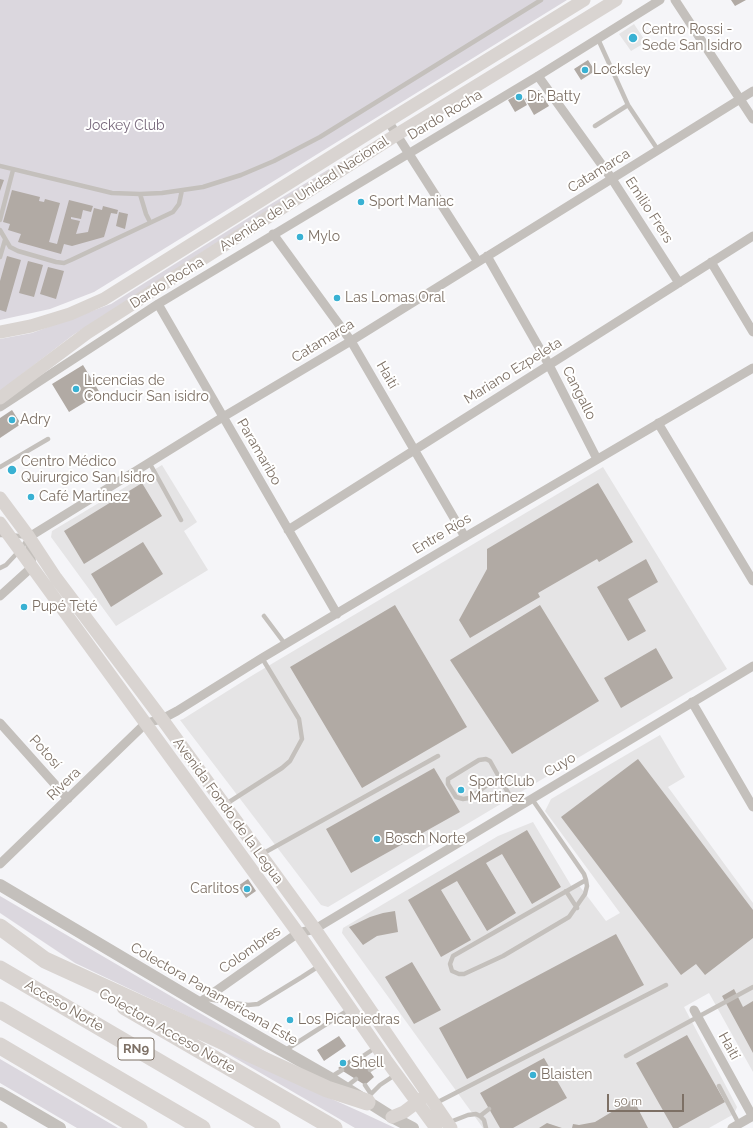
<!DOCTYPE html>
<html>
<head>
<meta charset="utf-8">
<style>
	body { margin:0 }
	#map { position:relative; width:753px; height:1128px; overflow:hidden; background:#f5f5f8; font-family:Raleway,sans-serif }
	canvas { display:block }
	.scale { position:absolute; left:607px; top:1094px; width:77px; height:18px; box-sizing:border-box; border:2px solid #7d7065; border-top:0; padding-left:5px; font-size:12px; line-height:14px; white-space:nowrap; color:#7d7065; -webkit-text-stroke:3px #fff; paint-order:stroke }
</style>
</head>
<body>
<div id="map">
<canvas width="753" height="1128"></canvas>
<div class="scale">50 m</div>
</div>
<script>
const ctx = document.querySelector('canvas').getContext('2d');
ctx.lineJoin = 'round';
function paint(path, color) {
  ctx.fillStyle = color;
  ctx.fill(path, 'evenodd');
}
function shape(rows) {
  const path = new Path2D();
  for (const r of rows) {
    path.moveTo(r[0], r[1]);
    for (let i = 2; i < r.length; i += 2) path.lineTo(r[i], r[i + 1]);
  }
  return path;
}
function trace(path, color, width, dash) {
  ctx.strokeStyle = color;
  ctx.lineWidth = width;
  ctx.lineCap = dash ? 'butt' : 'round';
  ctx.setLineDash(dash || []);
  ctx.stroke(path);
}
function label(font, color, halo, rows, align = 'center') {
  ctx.font = font + ' Raleway,sans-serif';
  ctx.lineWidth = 4;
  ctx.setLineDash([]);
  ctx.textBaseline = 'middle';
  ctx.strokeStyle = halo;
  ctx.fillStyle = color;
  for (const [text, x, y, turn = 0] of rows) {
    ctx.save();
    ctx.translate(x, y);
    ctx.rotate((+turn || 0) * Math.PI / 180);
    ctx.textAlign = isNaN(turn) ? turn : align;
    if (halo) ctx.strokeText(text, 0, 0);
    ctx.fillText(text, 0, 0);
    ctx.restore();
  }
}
paint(shape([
	[634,24,646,42,631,51,619,34],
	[162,465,197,522,184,531,208,570,116,626,51,537,52,531],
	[603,467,727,669,328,907,321,905,180,720,183,719,253,675],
	[660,735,685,777,668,787,753,903,753,1072,709,993,684,1007,737,1107,734,1114,709,1128,483,1128,342,933,343,928,498,836,533,822,572,887,578,884,606,921,620,913,545,811,551,799]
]), '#e5e4e5');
paint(shape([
	[0,0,567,0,94,292,50,309,0,320],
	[369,145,73,335,0,391,0,339,32,333,111,304,261,210],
	[0,896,280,1060,75,963,0,913],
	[216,1047,363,1113,395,1128,355,1128],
	[0,1059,118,1128,77,1128,0,1083]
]), '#dbd7de');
paint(shape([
	[731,0,746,0,735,6],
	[588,60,595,71,581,80,574,69],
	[539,90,549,106,534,115,525,99],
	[521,93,527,105,515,112,508,100],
	[0,179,4,180,0,191],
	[12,190,40,197,39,201,44,202,45,199,60,203,49,242,57,244,69,200,93,206,91,212,83,210,81,219,71,217,71,219,80,221,76,234,88,232,94,208,102,210,103,206,118,210,117,214,111,213,104,237,72,246,64,244,61,254,18,242,21,234,8,230,10,224,3,222],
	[119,212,128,214,125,229,116,226],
	[7,256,21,260,6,312,0,310,0,281],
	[28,261,43,265,34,297,19,293],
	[48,267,64,271,56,299,40,294],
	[83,365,100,393,69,412,52,384],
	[12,410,21,424,0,438,0,418],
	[142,483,162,516,84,564,64,531],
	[598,483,633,542,599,562,597,559,538,593,540,597,470,638,459,620,487,569,487,549],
	[143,542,163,574,111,607,91,574],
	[646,559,658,582,628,599,646,631,628,641,597,587],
	[395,605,467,727,362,788,290,667],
	[540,605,599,701,512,754,450,660],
	[656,648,673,678,621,708,604,678],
	[638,759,753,910,753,938,705,975,696,964,681,975,561,817],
	[434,768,460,812,351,873,326,829],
	[527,830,561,887,532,904,502,854,486,863,516,913,487,931,457,881,441,890,471,940,441,957,408,900],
	[248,879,256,891,246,898,238,886],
	[395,911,398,932,377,936,363,945,349,927,370,917,383,913],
	[616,934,644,985,467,1079,439,1028],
	[412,962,441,1010,414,1024,385,977],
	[734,989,743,1007,753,1001,753,1053,722,996],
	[687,1035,725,1102,678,1128,673,1128,636,1063],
	[339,1036,346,1046,324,1061,317,1050],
	[357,1054,374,1077,365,1085,338,1068],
	[544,1058,567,1098,513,1128,500,1128,480,1093],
	[633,1099,648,1128,572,1128,573,1124,579,1125,595,1122],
	[547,1123,562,1128,539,1128]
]), '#b1aaa4');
trace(shape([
	[598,39,628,105,658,150],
	[595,126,628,105],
	[0,166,112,193,140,194,162,193,203,187,241,175,274,161,320,137,541,0],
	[140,194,146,214,150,222],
	[0,220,13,170],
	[0,230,10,247,18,251,56,262,64,263,71,260,173,212,179,204,182,190],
	[0,257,5,240],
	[149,462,181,520],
	[0,467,48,439],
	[0,535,9,535,29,537,20,550,6,565,0,568],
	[264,616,285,644],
	[499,777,469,798,463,799,456,797,448,784,448,779,479,760,486,759,490,761,499,777,517,808],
	[532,799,584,874,586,880,587,886,585,894,569,917,503,956,464,974,459,974,452,971,450,964,453,956,586,880],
	[226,804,282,768,290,761,302,739,299,719,262,658],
	[262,854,438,756],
	[566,891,577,908],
	[207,999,248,1005,258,1004,302,977,319,966],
	[284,1051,350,1009],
	[626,1056,753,987],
	[360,1058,375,1048],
	[370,1070,385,1060],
	[331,1077,342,1070],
	[365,1085,371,1094],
	[719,1086,739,1124],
	[346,1087,356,1079],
	[368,1098,371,1094,380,1085,395,1075],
	[436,1103,666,985],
	[480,1116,489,1109],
	[450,1122,468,1115,476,1114,480,1116,484,1120,486,1128]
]), '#c4c0bc', 4.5);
trace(shape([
	[675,0,753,119],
	[538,76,612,179,679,283],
	[388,121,478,262],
	[273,234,351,341,465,537],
	[487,256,549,365,597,459],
	[711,262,753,332],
	[158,304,337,614],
	[0,407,158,304,538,76,660,0],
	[658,423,753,581],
	[288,530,753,236],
	[0,596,32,567,29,537,223,417,351,341,753,91],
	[692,702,753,807],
	[0,723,68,799],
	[0,864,146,723,162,719,177,711,262,658,465,537,753,368],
	[199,1003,298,933,315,929,753,666],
	[694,1010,753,1117],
	[0,1126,3,1128],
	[732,1128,753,1116]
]), '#c4c0bc', 9);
trace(shape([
	[0,885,199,1003,330,1078,392,1117,413,1128],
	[0,1093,60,1128]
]), '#c4c0bc', 12);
trace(shape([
	[0,332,31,326,70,314,104,299,388,121,584,0],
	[0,398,87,333,396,135,616,0],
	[0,498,29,537,56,578,162,719,315,929,451,1128],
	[0,523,298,933,386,1060,436,1128],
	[392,1117,404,1112,424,1097]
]), '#d9d4d1', 13);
trace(shape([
	[0,927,45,960,327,1089,367,1102],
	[0,969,272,1128],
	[125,1007,334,1128],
	[0,1010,202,1128],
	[0,1046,139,1128]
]), '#d9d4d1', 17);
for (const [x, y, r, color] of [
	[633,38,5,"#39b1d3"],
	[585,70,4,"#39b1d3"],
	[519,97,4,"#39b1d3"],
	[361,202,4,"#39b1d3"],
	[300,237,4,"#39b1d3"],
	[337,298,4,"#39b1d3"],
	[76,389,4,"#39b1d3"],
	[12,420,4,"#39b1d3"],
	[12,470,5,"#39b1d3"],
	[31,497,4,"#39b1d3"],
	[24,607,4,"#39b1d3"],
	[461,790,4,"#39b1d3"],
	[377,839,4,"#39b1d3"],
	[247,889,4,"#39b1d3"],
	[290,1020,4,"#39b1d3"],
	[343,1063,4,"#39b1d3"],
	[533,1075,4,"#39b1d3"]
]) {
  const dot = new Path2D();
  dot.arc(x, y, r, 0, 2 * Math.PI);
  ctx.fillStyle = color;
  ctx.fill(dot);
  trace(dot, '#fff', 1.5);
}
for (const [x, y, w] of [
	[136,1049,36]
]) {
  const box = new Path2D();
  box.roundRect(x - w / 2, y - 11, w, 22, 3);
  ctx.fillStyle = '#fff';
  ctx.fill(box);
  trace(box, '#7d7065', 1);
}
label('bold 13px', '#7d7065', null, [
	["RN9",136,1049]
]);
label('14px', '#7d7065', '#fff', [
	["Centro Rossi -",642,30],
	["Sede San Isidro",642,46],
	["Locksley",593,70],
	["Dr. Batty",527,97],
	["Sport Maniac",369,202],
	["Mylo",308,237],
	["Las Lomas Oral",345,298],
	["Licencias de",84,381],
	["Conducir San isidro",84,397],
	["Adry",20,420],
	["Centro Médico",21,462],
	["Quirurgico San Isidro",21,478],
	["Café Martínez",39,497],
	["Pupé Teté",32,607],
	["SportClub",469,782],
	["Martinez",469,798],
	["Bosch Norte",385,839],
	["Carlitos",239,889,"right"],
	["Los Picapiedras",298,1020],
	["Shell",351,1063],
	["Blaisten",541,1075]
], 'left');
label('14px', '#7d7065', '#fff', [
	["Dardo Rocha",445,115,-31],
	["Catamarca",599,171,-32],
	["Avenida de la Unidad Nacional",304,194,-33],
	["Emilio Frers",649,210,57],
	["Dardo Rocha",167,283,-32],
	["Catamarca",323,341,-31],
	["Mariano Ezpeleta",513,371,-32],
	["Haití",387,375,60],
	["Cangallo",579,393,63],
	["Paramaribo",259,452,60],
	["Entre Ríos",442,534,-31],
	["Potosí",45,752,48],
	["Cuyo",560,765,-31],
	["Rivera",64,784,-44],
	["Avenida Fondo de la Legua",228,811,54],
	["Colombres",250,950,-35],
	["Colectora Panamericana Este",214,994,30],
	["Acceso Norte",64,1006,30],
	["Colectora Acceso Norte",167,1031,30],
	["Haití",729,1046,61]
]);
label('14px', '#77687b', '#fff', [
	["Jockey Club",125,126]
]);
</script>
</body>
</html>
